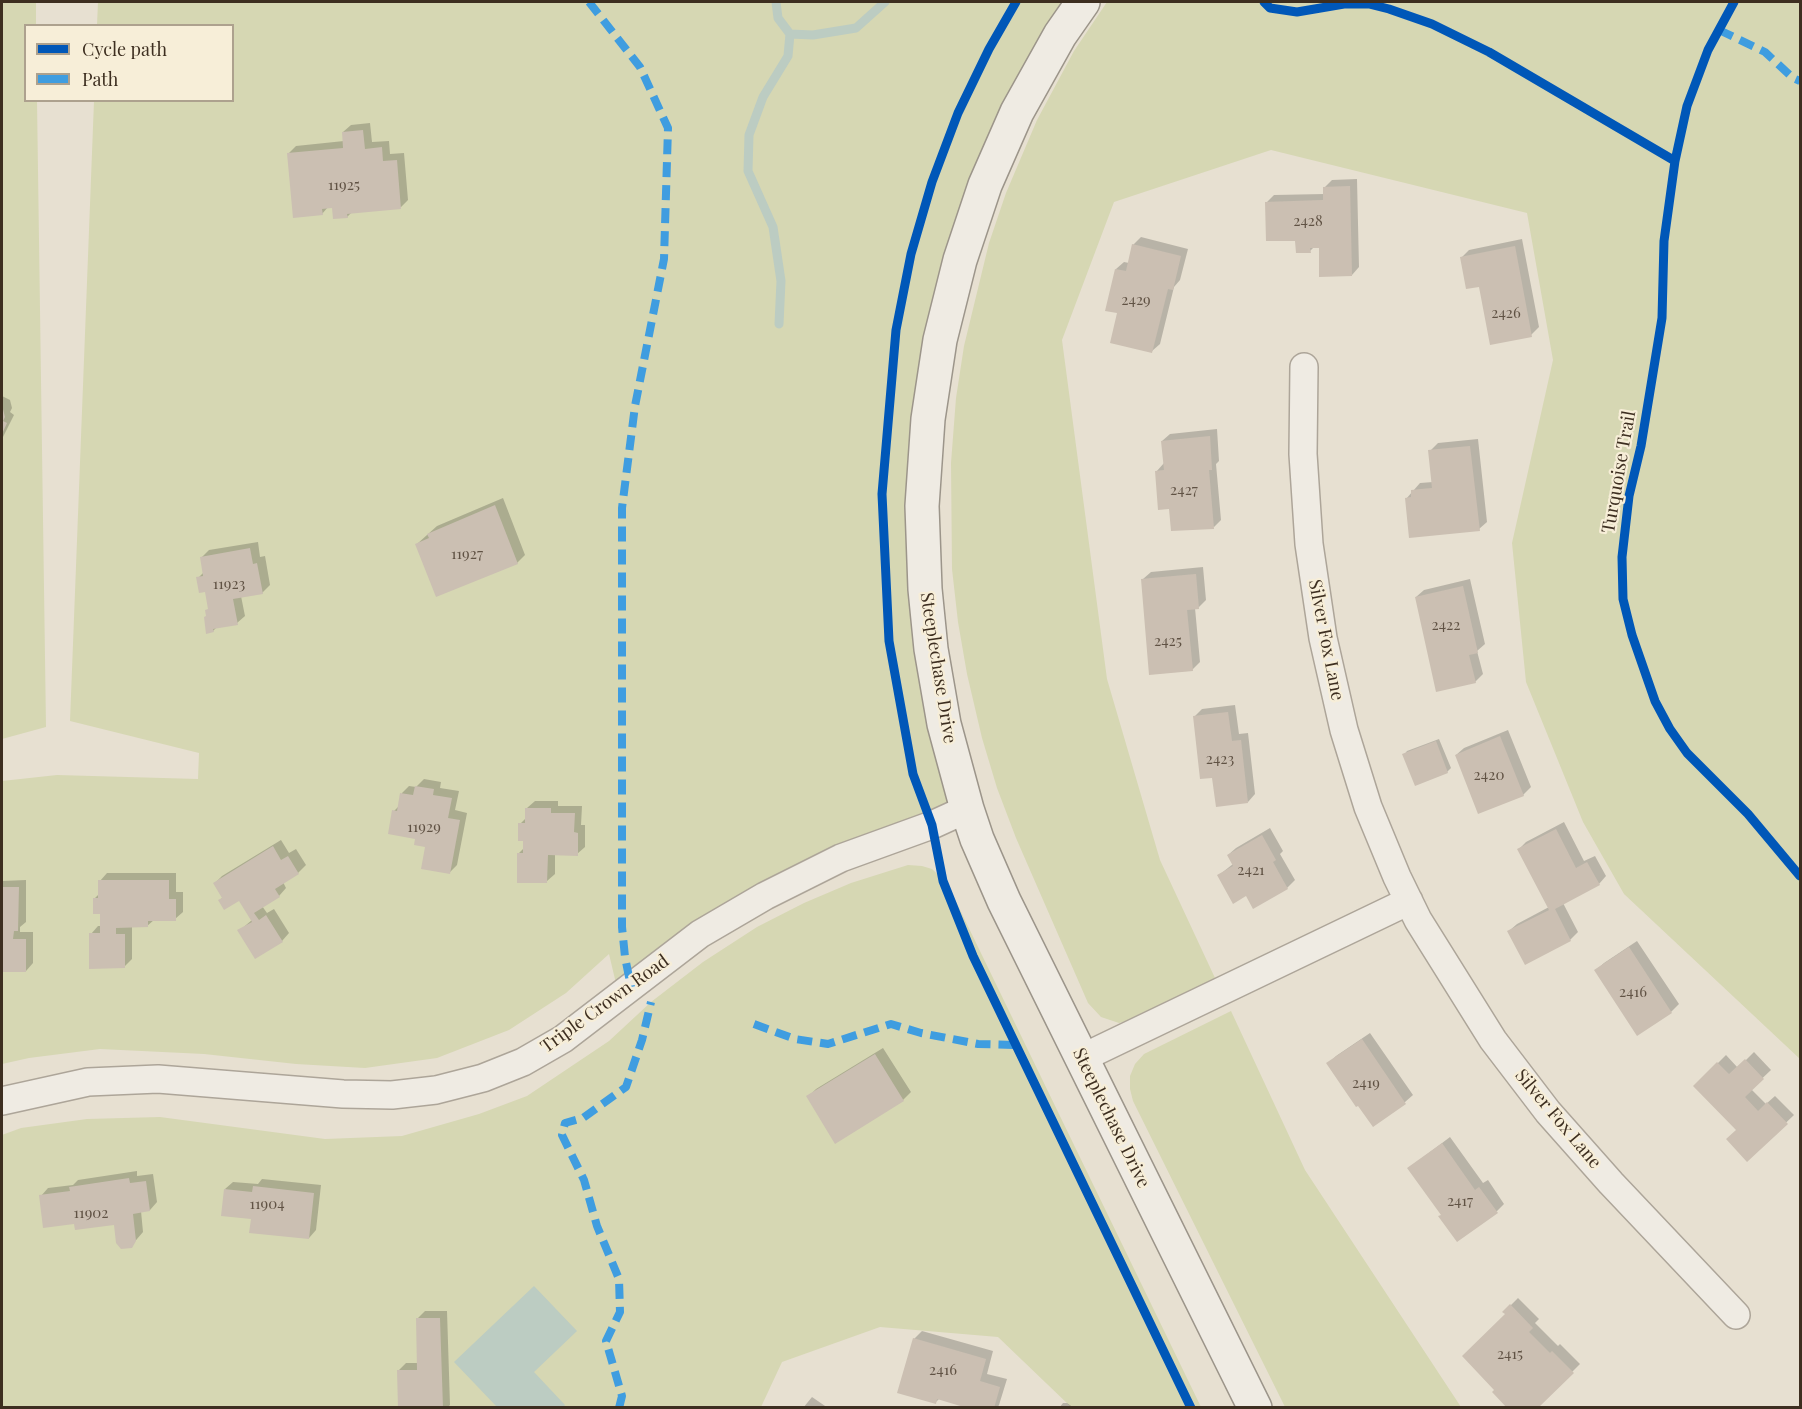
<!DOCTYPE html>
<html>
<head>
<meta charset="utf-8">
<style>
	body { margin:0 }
	#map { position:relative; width:1802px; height:1409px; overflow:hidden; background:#e7e0d1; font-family:"Playfair Display",serif }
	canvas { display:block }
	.frame { position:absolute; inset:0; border:3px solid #3d2e20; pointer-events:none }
	.legend { position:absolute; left:24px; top:24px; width:210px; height:78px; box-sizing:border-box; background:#f7eed8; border:2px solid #ada18e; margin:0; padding:8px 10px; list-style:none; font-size:18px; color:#3d2e20 }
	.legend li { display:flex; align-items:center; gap:12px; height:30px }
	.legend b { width:30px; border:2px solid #ada18e }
</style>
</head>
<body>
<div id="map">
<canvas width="1802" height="1409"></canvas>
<div class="frame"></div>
<ul class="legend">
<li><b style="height:8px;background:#0057b8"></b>Cycle path</li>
<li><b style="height:8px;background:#3f9de0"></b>Path</li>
</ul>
</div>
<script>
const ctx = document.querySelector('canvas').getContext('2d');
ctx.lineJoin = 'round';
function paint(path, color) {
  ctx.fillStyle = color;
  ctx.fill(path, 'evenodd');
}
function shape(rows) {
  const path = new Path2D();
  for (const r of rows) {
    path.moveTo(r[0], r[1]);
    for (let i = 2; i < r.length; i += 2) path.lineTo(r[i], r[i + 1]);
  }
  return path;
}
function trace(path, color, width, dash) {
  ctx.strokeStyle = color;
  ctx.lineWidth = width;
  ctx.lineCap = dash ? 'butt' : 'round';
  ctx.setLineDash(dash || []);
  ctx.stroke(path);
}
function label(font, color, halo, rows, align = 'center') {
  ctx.font = font + ' "Playfair Display",serif';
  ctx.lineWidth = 4.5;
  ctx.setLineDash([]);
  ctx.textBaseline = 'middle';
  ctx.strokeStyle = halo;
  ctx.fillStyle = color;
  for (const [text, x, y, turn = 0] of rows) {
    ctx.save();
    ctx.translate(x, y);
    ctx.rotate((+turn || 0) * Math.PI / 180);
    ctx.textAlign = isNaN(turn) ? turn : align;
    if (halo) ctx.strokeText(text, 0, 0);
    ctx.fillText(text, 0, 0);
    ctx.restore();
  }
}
paint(shape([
	[2,2,36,2,36,25,26,26,26,100,37,101,46,727,2,739],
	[98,2,1083,2,985,185,922,506,967,809,841,858,619,996,609,954,566,993,509,1030,437,1058,365,1068,296,1064,204,1054,100,1049,29,1058,2,1064,2,781,57,775,198,779,199,753,70,721,94,101,232,100,232,26,97,25],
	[1107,2,1800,2,1800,1059,1624,894,1583,822,1526,682,1512,543,1553,360,1527,213,1271,150,1114,202,1062,340,1107,679,1160,860,1215,978,1127,1021,1119,1023,1101,1017,1088,1003,1016,838,997,788,982,738,967,674,958,622,952,569,951,463,956,398,964,346,989,243,1006,193,1037,120,1074,51],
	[908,865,922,866,932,869,947,883,1201,1407,1071,1407,998,1337,880,1327,782,1362,761,1407,2,1407,2,1135,21,1128,87,1119,160,1117,325,1139,402,1136,479,1114,527,1096,609,1041,651,1002,703,962,757,927,804,903,851,883],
	[1231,1011,1305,1170,1461,1407,1285,1407,1133,1101,1130,1089,1130,1076,1135,1064,1144,1054]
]), '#d6d7b3');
paint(shape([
	[534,1286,577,1331,534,1372,565,1405,563,1408,497,1407,454,1362]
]), '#bcccc2');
paint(shape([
	[370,123,372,142,389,141,390,154,404,153,408,200,401,207,352,212,347,217,334,207,328,207,322,214,288,154,296,146,344,141,343,132,351,125],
	[1357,179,1359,267,1352,275,1320,246,1315,246,1310,251,1297,239,1266,203,1274,195,1324,194,1324,188,1332,180],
	[1141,237,1188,249,1180,280,1174,287,1160,344,1152,351,1119,312,1116,269,1124,262,1129,263,1133,245],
	[1522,239,1539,327,1531,335,1462,257,1469,250],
	[2,396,10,400,12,408,10,412,14,415,2,439],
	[1217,429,1219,461,1216,464,1221,520,1214,527,1170,508,1156,472,1164,463,1162,441,1170,434],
	[1478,439,1487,522,1479,529,1406,499,1420,483,1433,482,1430,451,1438,443],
	[503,498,525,555,517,563,417,544,437,526],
	[258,542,260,557,265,556,270,585,262,593,241,596,245,616,237,623,217,627,213,631,207,615,210,608,206,590,198,578,204,572,201,558,209,550],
	[1203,567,1206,600,1198,608,1195,608,1200,662,1192,670,1143,579,1151,572],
	[1470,579,1485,644,1477,651,1483,674,1475,682,1416,597,1424,590],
	[1235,705,1239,734,1248,733,1255,794,1248,802,1213,776,1194,717,1202,709],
	[1508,730,1531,787,1523,795,1456,755,1464,748],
	[1439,739,1451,768,1447,772,1404,755,1407,751],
	[424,779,441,782,440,788,459,791,455,810,467,813,457,865,450,872,394,811,400,805,402,793,409,786,416,787],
	[535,801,558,801,558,806,582,806,581,825,585,825,585,847,577,854,555,854,555,874,547,881,519,853,525,847,520,824,527,817,527,808],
	[1564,822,1584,861,1595,856,1606,876,1599,884,1563,903,1578,932,1570,940,1509,931,1517,924,1549,907,1519,849,1526,842],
	[1270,828,1283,851,1280,854,1295,880,1287,888,1247,894,1219,875,1233,864,1228,855,1236,848],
	[281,840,289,853,296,849,306,865,298,873,283,882,286,888,279,896,262,906,267,913,274,909,289,933,282,941,239,931,252,920,240,899,220,900,223,897,215,883,222,876],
	[107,873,176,873,176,892,183,892,183,912,175,919,154,920,147,926,132,926,132,959,124,967,91,934,98,926,101,926,101,913,94,899,100,893,100,881],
	[26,880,26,922,20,927,20,932,33,932,33,963,26,971,2,971,2,881],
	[1637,941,1679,1004,1671,1012,1638,1034,1596,970,1604,963],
	[1370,1033,1413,1095,1405,1102,1373,1124,1328,1064,1336,1056],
	[883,1048,911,1092,903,1100,808,1097,816,1089],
	[1754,1052,1771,1070,1751,1089,1766,1104,1775,1096,1794,1115,1747,1160,1738,1130,1695,1086,1726,1055,1738,1068],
	[1450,1137,1483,1183,1488,1180,1504,1204,1497,1211,1442,1214,1409,1168],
	[137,1171,137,1176,153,1174,157,1202,150,1210,141,1211,143,1232,131,1246,115,1223,75,1222,41,1196,48,1188,73,1185,78,1180],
	[262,1179,321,1185,316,1230,309,1238,252,1218,225,1189,233,1182,258,1184],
	[1518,1298,1539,1319,1535,1323,1558,1346,1560,1344,1580,1364,1536,1408,1507,1314,1504,1312],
	[425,1311,447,1311,450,1405,447,1408,400,1408,399,1370,406,1363,418,1363,417,1319],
	[922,1331,993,1351,987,1374,1007,1379,999,1405,997,1408,972,1408,940,1398,936,1402,914,1339],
	[812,1397,828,1408,803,1408],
	[1063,1403,1067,1403,1074,1408,1059,1408]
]), '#0003');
trace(shape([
	[776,2,778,18,790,34],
	[790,34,813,35,856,28,885,2],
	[779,324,781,281,773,227,748,171,749,135,763,97,788,56,790,34]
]), '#bcccc2', 9);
paint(shape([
	[363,130,365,149,382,147,383,161,397,160,401,209,347,214,348,218,333,219,332,208,322,209,323,215,293,218,287,153,343,148,342,132],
	[1350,186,1352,276,1319,277,1319,248,1310,248,1311,253,1296,253,1295,241,1266,241,1265,202,1323,200,1323,187],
	[1132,244,1181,256,1173,290,1168,289,1152,353,1110,343,1117,313,1105,311,1115,269,1126,271],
	[1515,246,1532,337,1490,345,1479,287,1466,289,1460,257],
	[2,405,5,417,3,421,7,423,2,434],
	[1210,436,1212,470,1209,470,1214,529,1171,531,1169,509,1158,510,1155,471,1164,470,1161,441],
	[1470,446,1480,531,1409,538,1405,498,1411,497,1411,490,1432,488,1428,450],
	[495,505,518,564,436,597,415,544,429,538,427,534],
	[250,548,253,564,257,563,263,594,233,599,238,625,213,629,214,632,206,634,204,617,206,616,205,610,208,609,205,592,199,593,196,577,203,576,200,557],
	[1196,574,1199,609,1187,610,1193,671,1149,675,1141,579],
	[1463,586,1478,653,1469,655,1476,683,1436,692,1415,597],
	[1228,712,1232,741,1241,740,1248,803,1216,807,1212,778,1200,779,1193,716],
	[1500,736,1524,796,1478,814,1455,755],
	[1436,741,1448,773,1415,786,1402,754],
	[415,786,434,789,433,795,452,798,448,818,460,820,450,874,421,869,425,847,414,845,415,839,388,834,392,810,397,811,400,793,413,795],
	[525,808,551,808,551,813,575,813,574,832,578,833,578,856,548,855,547,883,517,883,517,853,523,853,523,841,518,841,518,823,525,823],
	[1556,829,1576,868,1587,862,1600,885,1555,909,1571,941,1525,965,1507,931,1549,910,1517,849],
	[1262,835,1276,860,1273,862,1288,889,1253,909,1246,896,1233,904,1217,875,1233,866,1227,855],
	[273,846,281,860,288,856,299,874,275,889,280,897,254,913,259,920,266,915,283,942,255,959,237,930,252,922,239,901,224,910,218,900,222,898,213,883],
	[98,880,169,880,169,899,176,899,176,921,148,921,148,927,116,928,116,934,125,934,125,968,89,969,89,933,100,933,100,914,93,914,93,898,98,898],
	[2,887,19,887,18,931,14,931,13,939,26,939,26,972,2,972],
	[1629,947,1672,1013,1637,1036,1594,970],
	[1362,1039,1406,1104,1373,1127,1358,1106,1356,1107,1326,1063],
	[875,1054,904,1101,835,1144,806,1096],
	[1745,1059,1764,1079,1745,1097,1758,1111,1767,1102,1788,1124,1747,1162,1726,1139,1736,1130,1693,1086,1717,1062,1729,1074],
	[1442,1143,1475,1190,1479,1187,1498,1213,1457,1242,1438,1216,1441,1215,1407,1168],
	[129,1178,130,1183,146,1181,150,1211,133,1214,136,1241,132,1248,121,1249,116,1243,114,1225,75,1230,74,1224,43,1228,39,1195,70,1191,69,1187],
	[253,1186,314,1193,309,1239,249,1233,251,1219,221,1216,224,1189,252,1192],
	[1510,1304,1533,1328,1529,1332,1550,1353,1552,1351,1574,1373,1538,1408,1507,1408,1492,1392,1494,1390,1462,1356,1505,1314,1502,1312],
	[416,1318,440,1318,443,1408,398,1408,397,1370,417,1370],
	[913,1338,986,1359,980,1381,1000,1387,994,1408,967,1408,937,1399,936,1404,897,1393]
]), '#cbbfb2');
const street = shape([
	[1304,367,1303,454,1309,544,1323,638,1344,730,1368,807,1397,877,1418,920,1493,1040,1548,1112,1611,1183,1736,1315],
	[1082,1058,1409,901],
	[2,1101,88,1082,158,1079,343,1094,392,1095,436,1090,483,1078,523,1062,563,1039,700,934,765,896,841,858,932,825,967,809]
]);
const secondary = shape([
	[1083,2,1060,35,1017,112,985,185,960,260,940,340,928,419,922,506,925,589,931,649,944,724,967,809,977,839,1004,901,1255,1408]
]);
trace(street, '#ada599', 30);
trace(secondary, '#9c958a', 36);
trace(street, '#efebe3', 27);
trace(secondary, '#efebe3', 33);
trace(shape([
	[589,2,640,67,668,128,664,259,635,406,622,508,622,927,625,957,631,987],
	[1719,30,1765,52,1793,78,1800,81],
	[754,1024,795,1039,828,1044,891,1024,921,1033,978,1044,1017,1045],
	[619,1408,622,1396,606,1341,620,1312,619,1279,597,1226,584,1180,562,1135,565,1123,583,1118,626,1087,642,1040,651,1002]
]), '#3f9de0', 8, [15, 8]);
trace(shape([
	[1016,2,989,49,958,113,932,182,911,254,896,330,882,494,889,641,913,774,932,825,943,881,973,956,1191,1408],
	[1264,2,1270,8,1297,12,1344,4,1369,4,1389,9,1432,24,1489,52,1675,161],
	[1734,2,1708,50,1687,106,1675,161,1664,241,1662,318,1641,446,1629,496,1622,557,1623,599,1632,635,1655,701,1670,729,1687,753,1748,814,1800,876]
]), '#0057b8', 9);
label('15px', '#605244', null, [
	["11925",344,185],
	["2428",1308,221],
	["2429",1136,300],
	["2426",1506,313],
	["2427",1184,490],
	["11927",467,554],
	["11923",229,584],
	["2422",1446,625],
	["2425",1168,641],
	["2423",1220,759],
	["2420",1489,775],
	["11929",424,827],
	["2421",1251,870],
	["2416",1633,992],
	["2419",1366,1083],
	["2417",1460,1201],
	["11904",267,1204],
	["11902",91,1213],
	["2415",1510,1354],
	["2416",943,1370]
]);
label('18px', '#3d2e20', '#f7eed8', [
	["Turquoise Trail",1619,472,-80],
	["Silver Fox Lane",1326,640,79],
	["Steeplechase Drive",938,668,81],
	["Triple Crown Road",605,1004,-36],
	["Steeplechase Drive",1111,1118,64],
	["Silver Fox Lane",1558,1119,50]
]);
</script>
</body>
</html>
